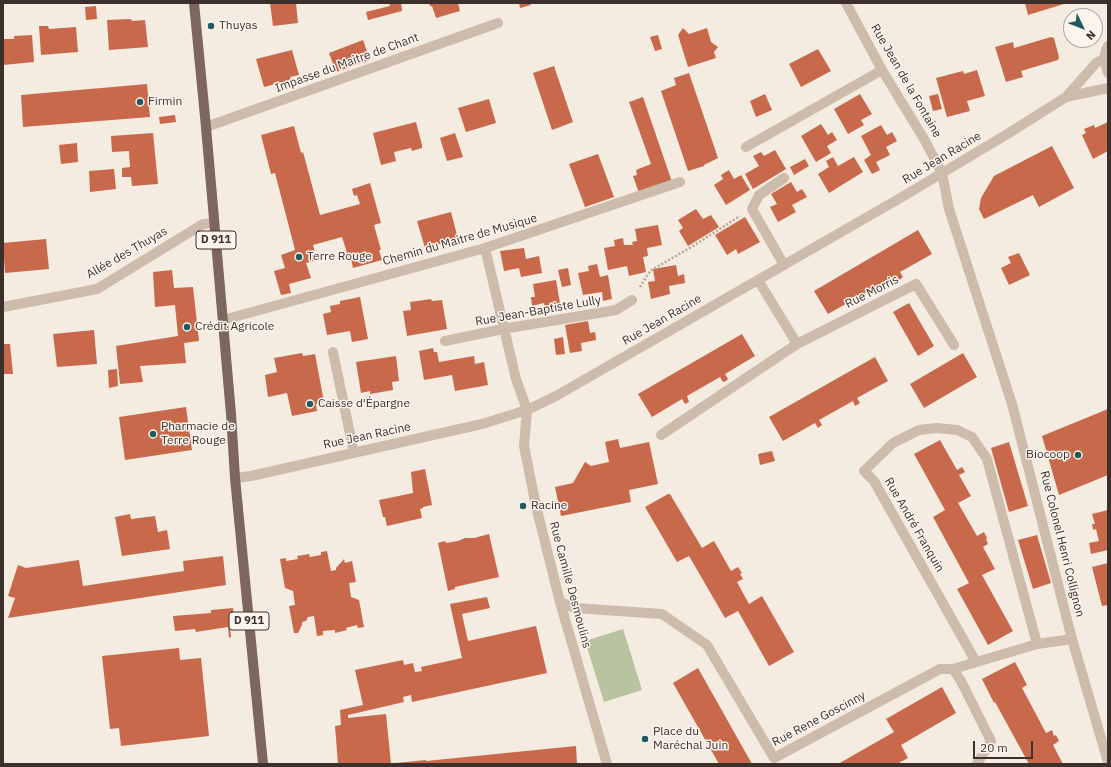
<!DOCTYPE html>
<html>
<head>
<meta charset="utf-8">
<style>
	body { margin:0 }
	#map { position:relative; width:1111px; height:767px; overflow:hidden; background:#f4ebe1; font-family:"IBM Plex Sans",sans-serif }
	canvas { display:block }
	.frame { position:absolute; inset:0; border:4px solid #3b302b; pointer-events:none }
	.north { position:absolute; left:1063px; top:8px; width:40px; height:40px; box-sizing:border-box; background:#fbf5ee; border:1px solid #aea6a0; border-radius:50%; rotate:133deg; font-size:11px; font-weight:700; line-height:16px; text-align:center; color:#3b302b }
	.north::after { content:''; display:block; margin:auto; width:14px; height:18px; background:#1f5a5e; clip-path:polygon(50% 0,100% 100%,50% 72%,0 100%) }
	.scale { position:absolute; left:973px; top:741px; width:60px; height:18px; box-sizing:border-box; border:2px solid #3b302b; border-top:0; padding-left:5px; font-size:12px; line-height:14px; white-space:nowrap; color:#3b302b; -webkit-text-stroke:3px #fbf5ee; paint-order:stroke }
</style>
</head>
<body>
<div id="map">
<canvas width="1111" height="767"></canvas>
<div class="frame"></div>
<div class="north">N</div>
<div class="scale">20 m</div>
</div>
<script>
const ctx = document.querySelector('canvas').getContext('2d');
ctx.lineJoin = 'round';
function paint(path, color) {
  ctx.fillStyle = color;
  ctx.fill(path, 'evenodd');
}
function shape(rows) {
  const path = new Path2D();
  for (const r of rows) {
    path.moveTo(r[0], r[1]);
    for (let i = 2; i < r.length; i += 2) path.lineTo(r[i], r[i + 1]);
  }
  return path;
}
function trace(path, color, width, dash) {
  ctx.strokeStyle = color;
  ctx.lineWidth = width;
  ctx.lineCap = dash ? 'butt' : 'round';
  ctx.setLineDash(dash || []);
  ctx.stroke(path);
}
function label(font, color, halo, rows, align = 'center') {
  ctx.font = font + ' "IBM Plex Sans",sans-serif';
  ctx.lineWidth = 3;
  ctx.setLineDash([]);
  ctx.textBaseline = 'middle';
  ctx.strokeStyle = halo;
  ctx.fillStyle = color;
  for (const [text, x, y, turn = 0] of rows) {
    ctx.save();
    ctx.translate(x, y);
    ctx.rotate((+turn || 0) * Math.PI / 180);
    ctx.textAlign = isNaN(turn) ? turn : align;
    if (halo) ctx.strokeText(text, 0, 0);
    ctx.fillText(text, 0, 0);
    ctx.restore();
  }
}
paint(shape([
	[623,629,642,690,604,702,585,641]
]), '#b8c4a0');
paint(shape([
	[270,3,296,3,298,23,273,26],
	[389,3,401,3,402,11,368,20,366,12,390,6],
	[429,3,458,3,460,11,436,18,432,6,430,6],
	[519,3,530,3,531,5,520,8],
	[1025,3,1064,3,1064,4,1028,15],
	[96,6,97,19,86,20,85,7],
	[1080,10,1082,16,1072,16,1071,13],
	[131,19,132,21,145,20,148,47,109,50,107,20],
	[39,26,48,26,49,29,76,27,78,52,41,55],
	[683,28,689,34,707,28,711,42,718,47,714,52,716,58,688,67,678,35],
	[32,35,34,62,3,65,3,39,14,39,14,36],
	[658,35,662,49,655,51,650,37],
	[1051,37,1054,38,1059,57,1058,60,1021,71,1023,77,1006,82,995,47,1013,42,1014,48],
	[363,40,370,60,336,72,329,53],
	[818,49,831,71,801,87,789,64],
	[292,50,299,75,290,77,291,80,264,87,256,59],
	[554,66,573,122,552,130,533,73],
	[977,70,985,96,967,101,970,111,947,117,936,78,963,71,964,74],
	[689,73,718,158,704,165,704,166,688,171,661,91,676,85,674,78],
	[147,84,150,117,23,127,21,95],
	[765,94,772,110,756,117,750,101],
	[860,94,872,114,861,120,864,125,848,134,834,109],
	[938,94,942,109,933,111,929,96],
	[643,97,672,182,639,193,633,176,637,175,636,170,651,164,629,102],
	[489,99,496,123,466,132,458,108],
	[175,115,176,122,160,124,159,117],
	[416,122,422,145,422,148,412,151,411,148,394,152,396,161,381,165,373,133],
	[1108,122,1108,151,1093,159,1082,135,1086,133,1084,129,1094,125,1095,128],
	[821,124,828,135,832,132,837,140,827,146,831,153,816,162,801,136],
	[881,125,887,135,892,132,897,141,886,147,890,155,876,162,880,170,872,174,864,160,871,155,861,136],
	[294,126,301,153,303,152,320,215,360,204,357,195,354,196,352,189,370,183,381,223,374,225,381,250,379,250,382,260,353,268,351,259,349,259,342,237,313,245,317,260,306,263,311,278,289,284,291,293,281,295,274,271,285,268,281,255,295,250,275,173,271,174,261,135],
	[153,133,158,184,132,186,131,177,122,177,122,168,130,167,129,151,112,152,111,136],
	[455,133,463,157,447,161,440,138],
	[77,143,78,162,61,164,59,145],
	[1052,146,1074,188,1039,207,1033,195,984,219,979,209,981,198,994,176],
	[775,150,786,169,753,189,745,174,759,166,753,156,761,152,764,156],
	[598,154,614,197,585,207,569,164],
	[833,157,838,166,854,157,863,172,829,193,818,174,829,167,826,161],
	[805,159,809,166,794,175,790,167],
	[114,169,116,189,90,192,89,171],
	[729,170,734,179,741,175,750,190,726,205,714,185,723,179,721,175],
	[791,182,797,192,802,189,807,197,792,205,796,212,778,222,770,207,777,204,771,194],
	[696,209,703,219,711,215,719,227,688,246,679,231,683,228,678,220],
	[451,212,458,239,425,248,417,221],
	[745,217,760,242,738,254,736,249,727,255,715,235],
	[658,225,662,245,647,248,648,256,643,257,646,272,629,276,627,266,608,270,604,248,615,246,614,240,623,238,624,245,633,245,632,242,637,241,635,229],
	[918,230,932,254,900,272,903,277,899,280,896,275,863,294,866,299,861,302,858,297,828,314,814,291],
	[46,239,49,269,5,273,3,243],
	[524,248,526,259,539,256,542,273,521,277,519,268,504,271,500,251],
	[1019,253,1030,275,1009,285,1001,268,1011,263,1008,257],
	[597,264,600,277,608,275,612,299,603,301,602,292,583,295,578,273,589,271,588,266],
	[676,265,678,276,684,274,685,283,669,286,670,294,651,299,648,282,655,281,653,269],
	[568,268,571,285,562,287,558,270],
	[172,270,174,288,193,287,199,341,184,343,186,363,140,366,143,382,120,384,116,346,178,336,175,305,155,307,153,272],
	[556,280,561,309,545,311,544,303,532,306,531,297,535,297,533,284],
	[360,297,368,339,352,342,350,331,327,335,323,314,331,312,330,306,340,304,340,301],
	[431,299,432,301,442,300,447,329,407,336,403,311,411,310,410,302],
	[909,303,934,346,918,356,893,312],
	[588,321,590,333,595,332,596,340,581,343,582,351,570,353,565,325],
	[94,330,97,364,57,367,53,334],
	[742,334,755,356,725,374,728,379,726,381,723,382,720,377,687,396,689,402,685,404,682,399,652,417,638,394],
	[563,337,565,354,556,355,554,339],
	[3,344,10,344,13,374,3,374],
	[433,348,434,352,437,352,439,362,474,356,475,364,484,362,488,385,455,391,452,375,424,380,419,351],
	[302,353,303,356,315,354,324,402,316,404,317,411,292,416,287,393,268,397,265,375,277,372,274,358],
	[963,353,977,377,924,408,910,384],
	[396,356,399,381,392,382,393,390,370,394,370,391,361,393,356,362],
	[875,357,888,381,857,398,860,403,857,405,855,406,853,401,819,420,822,425,818,428,815,423,783,441,769,417],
	[117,369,118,386,109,388,108,370],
	[186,407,192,450,125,460,119,417],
	[1108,409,1108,475,1059,495,1042,436],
	[618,439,620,448,649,442,658,484,629,490,631,502,561,516,555,487,573,483,585,462,591,466,609,462,605,442],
	[940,440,957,470,962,467,965,472,959,475,971,496,958,503,977,536,984,532,987,538,986,539,988,544,983,547,995,569,982,575,1013,631,988,645,957,589,969,583,933,517,945,510,914,454],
	[1009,442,1028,506,1009,512,991,448],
	[772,451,775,461,760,465,758,454],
	[425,469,432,505,423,507,423,508,420,509,422,518,387,526,385,517,383,517,379,500,413,493,411,472],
	[668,494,670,494,702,548,714,541,731,571,738,567,742,573,740,574,743,579,737,582,749,604,762,596,794,652,769,666,738,611,725,618,689,556,677,562,645,507],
	[1108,510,1108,550,1091,554,1089,543,1099,541,1096,529,1093,530,1092,524,1095,524,1092,514],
	[130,514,131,519,155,516,158,532,167,530,170,549,122,556,115,517],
	[489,534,499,577,455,587,455,589,448,591,438,543,445,541,446,543,458,541,465,538,474,538],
	[1037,535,1051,583,1033,589,1018,540],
	[327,551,331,571,336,570,336,568,344,559,345,563,352,561,356,582,349,583,351,597,359,600,364,627,358,628,357,625,346,628,347,630,335,633,335,630,323,631,323,635,317,636,314,616,308,617,306,621,302,622,302,625,298,633,294,633,289,606,295,605,293,591,285,588,280,559,286,558,286,561,298,559,297,556,309,554,310,557,321,555,321,552],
	[223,556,226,585,8,618,15,598,8,596,18,565,26,568,79,560,83,586,184,571,183,561],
	[1108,563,1108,605,1102,606,1092,567],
	[487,597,490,608,462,614,468,641,536,626,547,673,412,702,411,695,403,697,404,702,348,715,348,718,386,714,391,764,338,764,335,726,341,725,340,710,363,705,355,670,403,660,404,665,413,663,415,672,422,671,421,667,462,658,450,604],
	[233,608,235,626,230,627,231,637,229,638,228,627,196,632,195,629,175,631,173,616,211,613,211,610],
	[179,648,180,660,201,658,209,736,121,746,119,728,110,729,102,656],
	[1015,662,1027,685,1022,688,1046,733,1052,730,1054,736,1056,735,1059,741,1053,745,1063,764,1029,764,995,702,994,703,982,679],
	[698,668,752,764,719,764,673,683],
	[942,687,956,713,901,745,908,758,897,764,838,764,894,732,886,719],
	[576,746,577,764,396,764,396,763,426,760,426,761]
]), '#c8694b');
trace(shape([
	[640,287,650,271,693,246,740,216]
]), '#b9a596', 2.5, [2, 2]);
trace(shape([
	[206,127,498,23],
	[746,147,882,70],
	[758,280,797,344],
	[223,320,485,248,680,182],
	[661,435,797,344,916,284,954,345],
	[560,602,575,608,662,614,707,645,774,758,940,669,953,669,1037,644,1072,639],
	[976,662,874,481,864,471,893,443,919,430,937,428,957,430,972,437,987,459,1037,644],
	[953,669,961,681,991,741,977,764]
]), '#cdbbac', 10);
trace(shape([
	[846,3,882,70,924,139,942,173,949,209,1012,404,1072,639,1108,762],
	[1108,46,1106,50,1104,59,1108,73],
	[1066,97,1108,88],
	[784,178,759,195,752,209,784,265],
	[485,248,516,379,527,410,524,446,536,506,560,602,607,764],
	[3,307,97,289,203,224,214,223],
	[445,341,503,329,616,310,632,300],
	[333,352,354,453],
	[235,478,251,476,482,424,527,410,556,396,784,265,902,197,1009,133,1066,97,1096,63,1104,59]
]), '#cdbbac', 10);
trace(shape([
	[194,3,206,127,231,414,235,478,263,764]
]), '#7d675c', 10);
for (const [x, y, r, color] of [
	[211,26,4,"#1f5a5e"],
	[140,102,4,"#1f5a5e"],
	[299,257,4,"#1f5a5e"],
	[187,327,4,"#1f5a5e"],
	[310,404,4,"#1f5a5e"],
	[153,434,4,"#1f5a5e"],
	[1078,455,4,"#1f5a5e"],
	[523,506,4,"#1f5a5e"],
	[645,739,4,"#1f5a5e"]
]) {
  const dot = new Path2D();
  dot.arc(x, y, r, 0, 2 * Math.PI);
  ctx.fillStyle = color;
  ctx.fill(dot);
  trace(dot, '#fbf5ee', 1.5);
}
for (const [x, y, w] of [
	[216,240,40],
	[249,621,40]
]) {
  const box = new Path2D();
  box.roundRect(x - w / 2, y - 9, w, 18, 3);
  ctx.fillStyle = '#fbf5ee';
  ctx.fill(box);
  trace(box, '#3b302b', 1);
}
label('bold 11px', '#3b302b', null, [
	["D 911",216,240],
	["D 911",249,621]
]);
label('12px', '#3b302b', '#fbf5ee', [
	["Thuyas",219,26],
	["Firmin",148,102],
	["Terre Rouge",307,257],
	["Crédit Agricole",195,327],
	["Caisse d'Épargne",318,404],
	["Pharmacie de",161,427],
	["Terre Rouge",161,441],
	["Biocoop",1070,455,"right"],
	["Racine",531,506],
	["Place du",653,732],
	["Maréchal Juin",653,746]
], 'left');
label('12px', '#3b302b', '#fbf5ee', [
	["Impasse du Maitre de Chant",347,63,-20],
	["Rue Jean de la Fontaine",906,81,60],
	["Rue Jean Racine",942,158,-31],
	["Chemin du Maitre de Musique",460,240,-16],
	["Allée des Thuyas",127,253,-30],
	["Rue Morris",872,292,-27],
	["Rue Jean-Baptiste Lully",538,311,-10],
	["Rue Jean Racine",662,320,-30],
	["Rue Jean Racine",367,436,-12],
	["Rue André Franquin",914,525,60],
	["Rue Colonel Henri Collignon",1062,544,76],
	["Rue Camille Desmoulins",570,585,75],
	["Rue Rene Goscinny",819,719,-28]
]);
</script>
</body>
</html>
